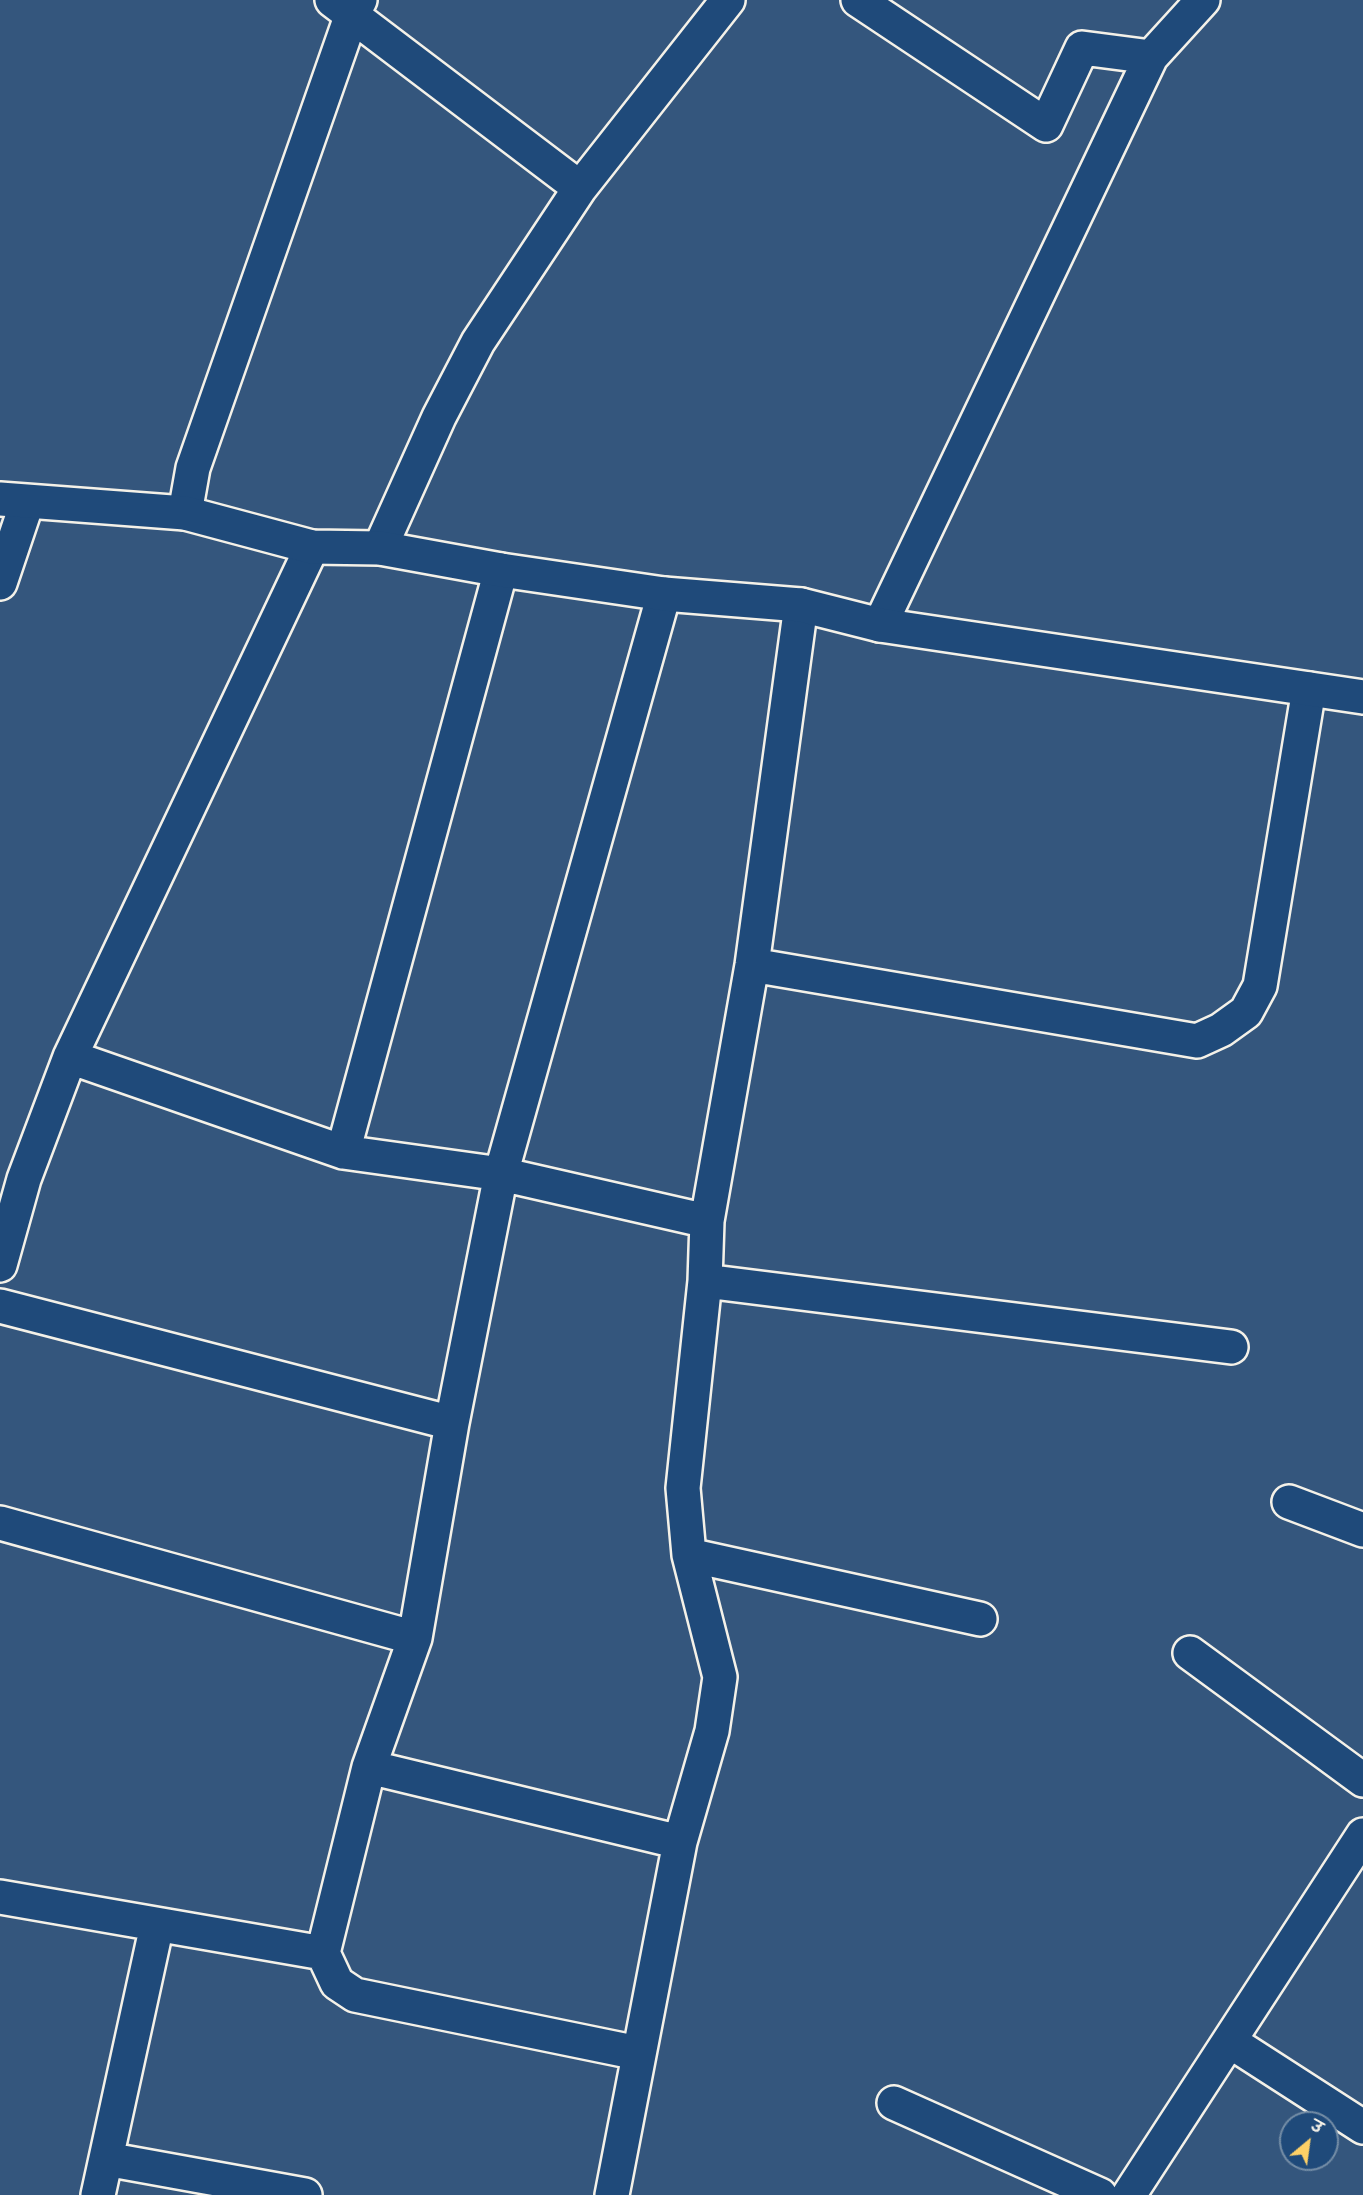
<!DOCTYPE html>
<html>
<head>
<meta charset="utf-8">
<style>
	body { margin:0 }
	#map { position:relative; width:1363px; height:2195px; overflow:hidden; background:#34567d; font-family:Caveat,"Playpen Sans Deva",sans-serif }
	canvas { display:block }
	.north { position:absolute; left:1279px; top:2111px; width:60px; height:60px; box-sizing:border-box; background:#1f4a7a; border:2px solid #748da6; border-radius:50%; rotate:29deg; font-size:16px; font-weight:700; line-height:24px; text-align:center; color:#f4f1e8 }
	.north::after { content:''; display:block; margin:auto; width:21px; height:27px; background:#ffd166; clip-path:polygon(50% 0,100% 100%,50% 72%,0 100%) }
</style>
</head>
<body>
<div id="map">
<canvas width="1363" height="2195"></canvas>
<div class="north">उ</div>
</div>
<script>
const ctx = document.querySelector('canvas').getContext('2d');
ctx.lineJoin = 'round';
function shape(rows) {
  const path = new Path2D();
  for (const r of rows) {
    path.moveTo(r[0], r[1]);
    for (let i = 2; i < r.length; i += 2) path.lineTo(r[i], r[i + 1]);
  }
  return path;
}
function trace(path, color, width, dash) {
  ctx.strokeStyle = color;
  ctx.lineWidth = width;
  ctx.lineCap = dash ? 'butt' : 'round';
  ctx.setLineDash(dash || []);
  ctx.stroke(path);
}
const minor = shape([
	[332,0,580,188],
	[858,0,1046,125,1082,48,1151,57,1203,0],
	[185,513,193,468,352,14,360,0],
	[380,548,439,417,478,342,580,188,728,0],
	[0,583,27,503],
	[880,625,1151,57],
	[752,965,1197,1041,1221,1030,1246,1012,1260,986,1309,689],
	[70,1057,343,1152,501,1174,707,1221],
	[343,1152,501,570],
	[0,1265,24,1179,70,1057,312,547],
	[705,1281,1231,1347],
	[0,1306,452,1423],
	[1289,1502,1363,1530],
	[0,1523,415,1638],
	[689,1555,980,1619],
	[1190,1653,1363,1780],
	[369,1767,680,1842],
	[0,1897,323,1953],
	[1231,2042,1363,2127],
	[638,2053,355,1995,337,1983,323,1953,369,1767,415,1638,452,1423,501,1174,664,594],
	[894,2103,1100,2195],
	[106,2159,305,2195],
	[98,2195,157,1925],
	[612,2195,680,1842,712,1731,720,1677,689,1555,683,1488,705,1281,707,1221,752,965,801,605],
	[1129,2195,1363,1835]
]);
const tertiary = shape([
	[0,499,185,513,312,547,380,548,501,570,664,594,801,605,880,625,1363,697]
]);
trace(minor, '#f4f1e8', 38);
trace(tertiary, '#f4f1e8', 38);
trace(minor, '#1f4a7a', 33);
trace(tertiary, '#1f4a7a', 33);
</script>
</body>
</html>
